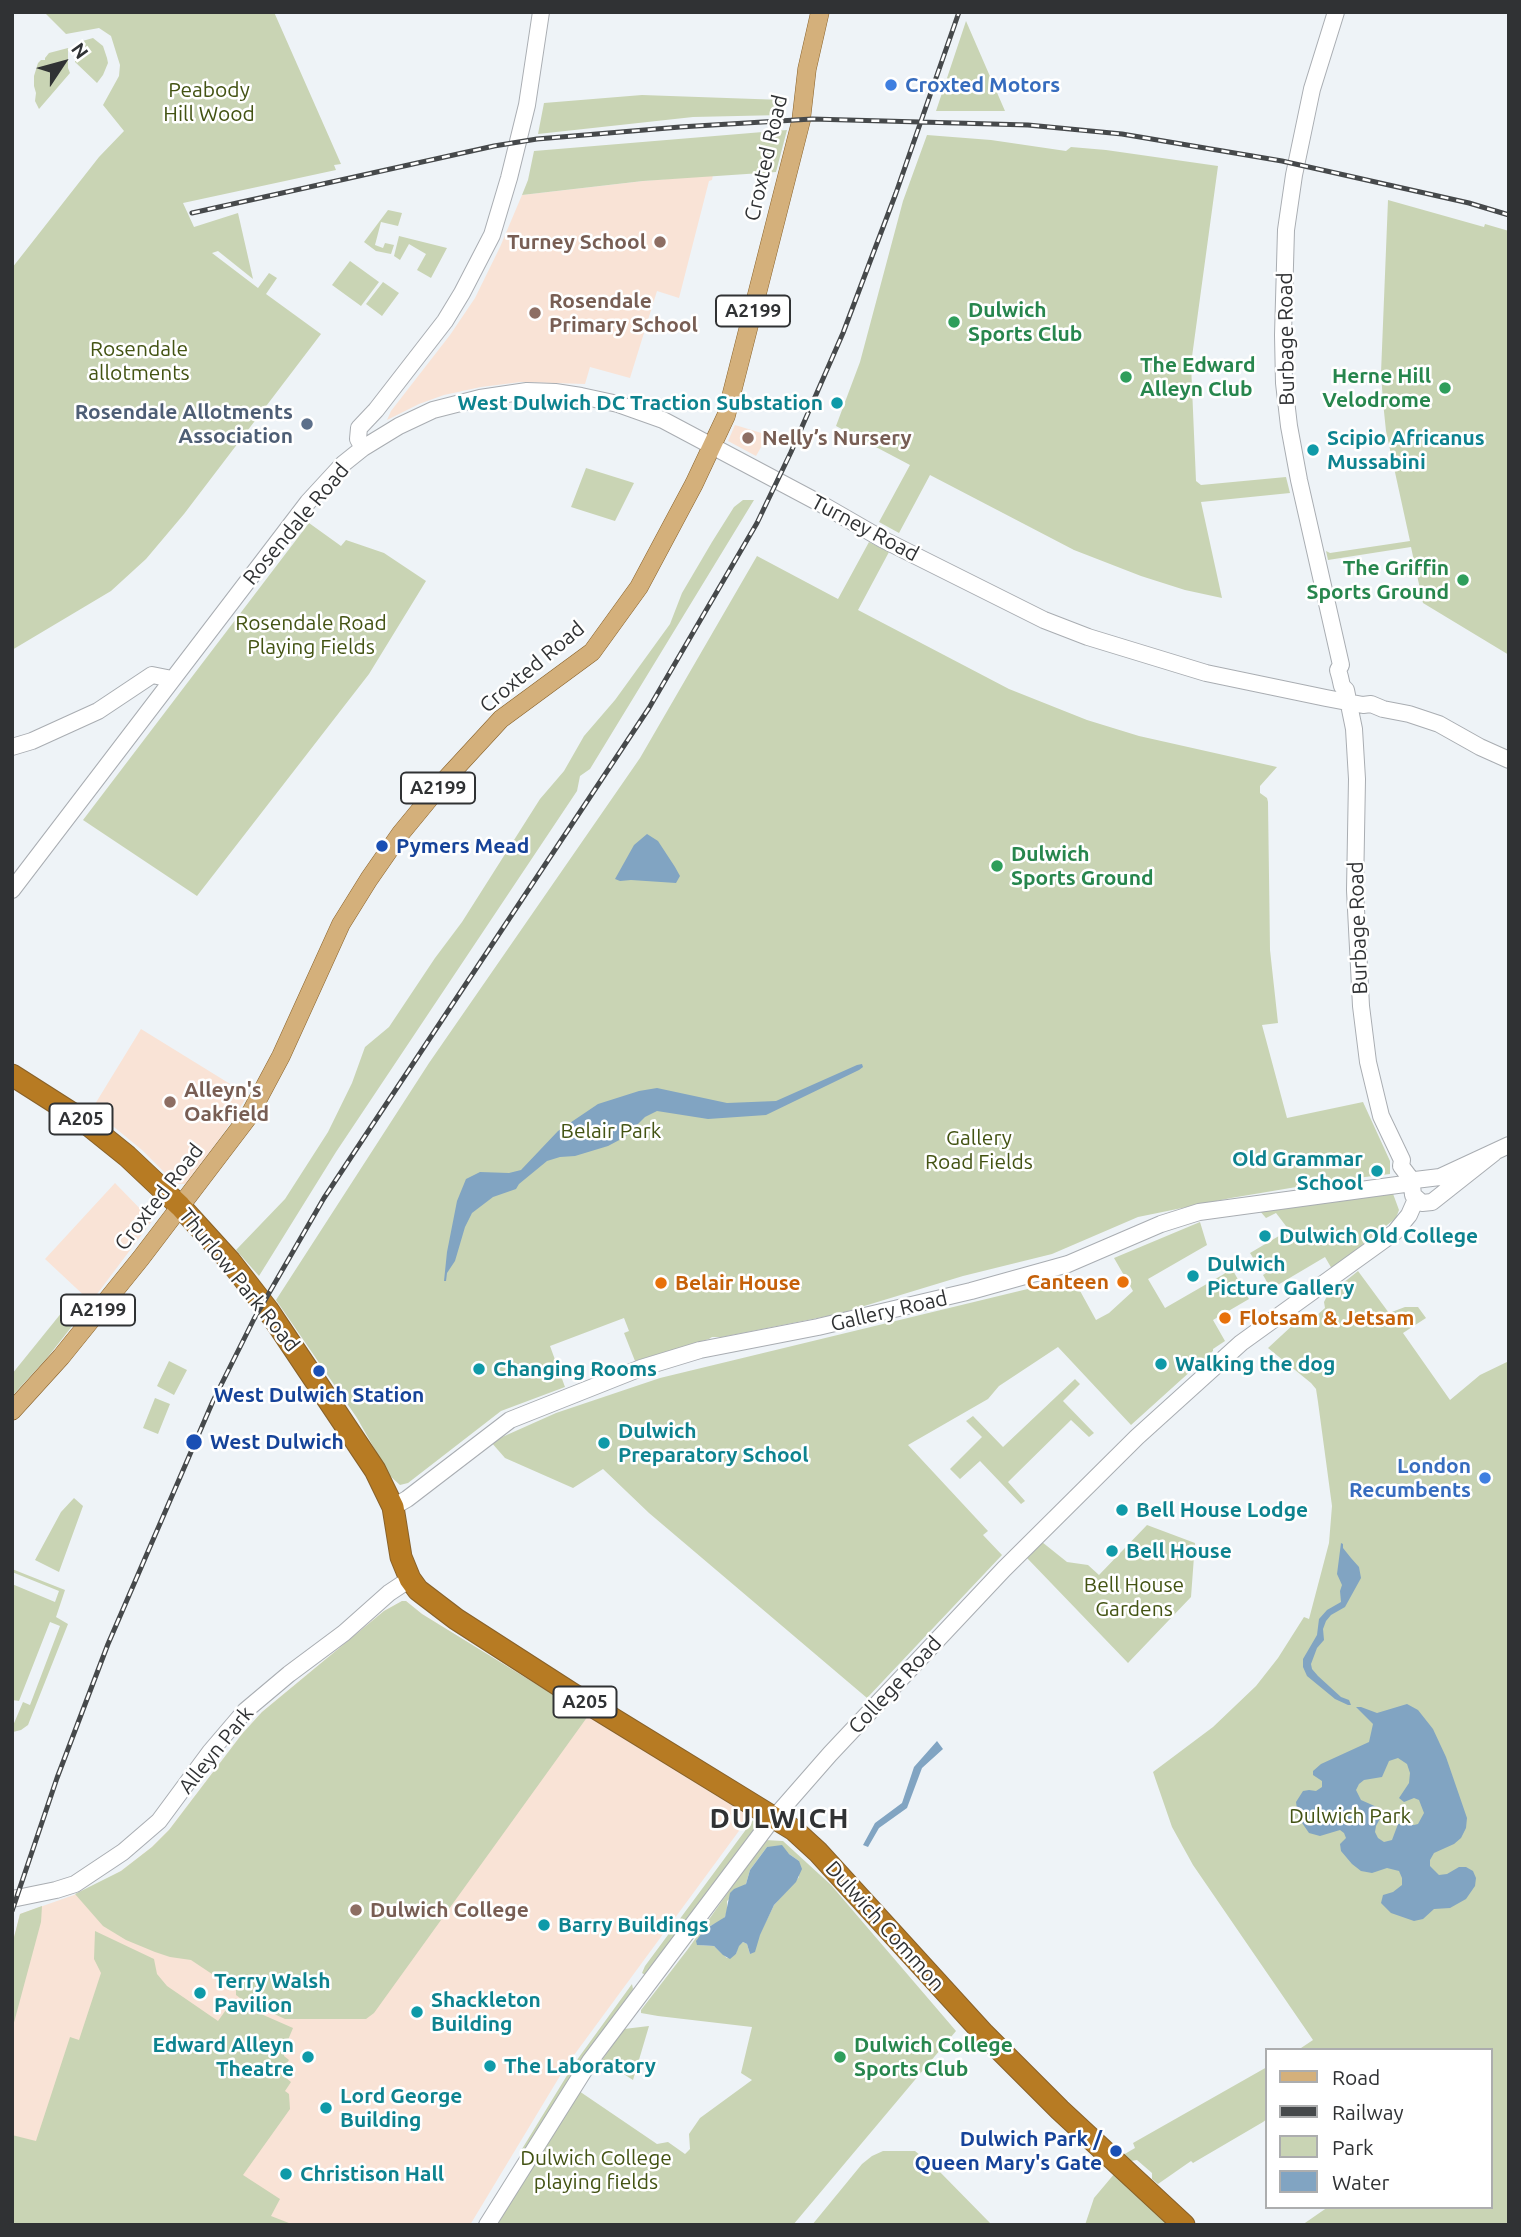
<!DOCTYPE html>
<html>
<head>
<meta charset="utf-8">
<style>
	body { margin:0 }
	#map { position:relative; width:1521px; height:2237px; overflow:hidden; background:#eef3f7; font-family:Ubuntu,sans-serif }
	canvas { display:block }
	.frame { position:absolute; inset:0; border:14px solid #303234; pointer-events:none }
	.legend { position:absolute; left:1265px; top:2048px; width:228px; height:161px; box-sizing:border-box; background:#fff; border:2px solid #acadae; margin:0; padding:9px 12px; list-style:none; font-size:21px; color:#303234 }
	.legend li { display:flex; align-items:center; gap:14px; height:35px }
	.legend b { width:35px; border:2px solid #acadae }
	.north { position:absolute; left:28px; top:28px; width:70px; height:70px; -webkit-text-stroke:5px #fff; paint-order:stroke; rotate:54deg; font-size:19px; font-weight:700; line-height:28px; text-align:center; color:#303234 }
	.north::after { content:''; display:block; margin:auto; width:24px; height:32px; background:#303234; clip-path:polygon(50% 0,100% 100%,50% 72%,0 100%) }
</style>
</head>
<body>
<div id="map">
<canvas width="1521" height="2237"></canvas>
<div class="frame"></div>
<ul class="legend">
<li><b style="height:9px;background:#d4b07b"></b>Road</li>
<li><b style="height:9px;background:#46494b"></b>Railway</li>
<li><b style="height:19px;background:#c9d4b4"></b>Park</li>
<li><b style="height:19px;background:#81a4c2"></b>Water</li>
</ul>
<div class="north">N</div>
</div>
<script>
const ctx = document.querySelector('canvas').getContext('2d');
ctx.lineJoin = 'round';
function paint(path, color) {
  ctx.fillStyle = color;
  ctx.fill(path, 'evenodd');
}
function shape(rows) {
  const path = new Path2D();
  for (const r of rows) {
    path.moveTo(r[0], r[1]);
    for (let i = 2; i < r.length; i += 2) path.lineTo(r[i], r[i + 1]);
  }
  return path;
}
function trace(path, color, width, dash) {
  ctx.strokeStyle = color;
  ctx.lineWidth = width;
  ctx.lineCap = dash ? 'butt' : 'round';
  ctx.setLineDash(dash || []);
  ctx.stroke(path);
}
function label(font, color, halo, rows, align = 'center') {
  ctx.font = font + ' Ubuntu,sans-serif';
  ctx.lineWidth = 5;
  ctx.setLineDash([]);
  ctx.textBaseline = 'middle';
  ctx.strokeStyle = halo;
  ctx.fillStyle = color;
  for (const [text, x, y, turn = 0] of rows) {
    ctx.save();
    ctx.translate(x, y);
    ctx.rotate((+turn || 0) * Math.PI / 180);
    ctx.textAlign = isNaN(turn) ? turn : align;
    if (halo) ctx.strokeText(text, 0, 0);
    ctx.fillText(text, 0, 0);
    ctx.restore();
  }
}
paint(shape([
	[713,175,712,180,709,181,679,298,657,291,630,378,590,367,585,384,521,382,481,387,444,395,419,404,387,420,391,411,450,335,475,298,500,247,522,195,643,181],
	[735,425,768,435,756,456,728,441],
	[141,1029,248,1095,223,1134,185,1184,176,1184,142,1150,92,1109],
	[115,1183,152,1221,91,1302,45,1259],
	[402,1601,406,1601,422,1614,746,1814,747,1820,566,2066,470,2225,12,2225,12,1945,20,1914,74,1895,102,1882,121,1871,152,1847,169,1830,242,1734,262,1712,384,1611]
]), '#f9e3d6');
paint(shape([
	[44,12,274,12,341,164,334,165,336,170,183,203,194,227,238,213,253,279,218,251,212,253,258,288,269,273,277,278,266,294,321,334,184,514,146,559,111,591,12,650,12,268,99,157,124,131,103,105,119,76,120,65,111,36,99,28,66,34],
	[966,21,1005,111,936,111],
	[93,38,103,46,107,58,108,63,103,75,97,83,75,62,76,47,79,42],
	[68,48,68,68,70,73,39,109,35,101,36,93,34,86,34,76,38,63,41,60,45,60,45,58,49,53],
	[642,95,783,100,782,115,693,117,538,134,544,103],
	[787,130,776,172,643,181,522,195,528,180,534,151],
	[927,135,991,140,1066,151,1071,147,1106,150,1218,166,1191,364,1196,481,1201,485,1286,477,1290,493,1201,502,1222,598,1185,590,1141,576,1074,550,930,475,899,533,879,522,910,465,836,426,860,362,903,201],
	[1388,200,1484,227,1485,224,1509,231,1509,655,1423,603,1411,547,1328,560,1326,551,1330,553,1410,541,1386,431,1383,402,1381,373],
	[388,210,402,213,398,226,381,222,375,245,383,248,385,243,394,245,391,254,376,251,364,242],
	[399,236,447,248,431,278,417,270,426,254,414,247,409,244,400,260,394,256],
	[350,261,379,282,361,306,332,285],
	[383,282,399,293,382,316,366,304],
	[586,468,634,483,615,521,571,507],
	[743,500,754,500,590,769,580,776,577,791,336,1152,259,1276,236,1250,285,1199,328,1132,352,1083,365,1047,389,1027,435,958,462,922,540,799,564,771,584,736,615,700,670,624,682,593,712,542,734,507],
	[309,523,341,546,346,540,384,553,426,581,369,674,197,896,83,820],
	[869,542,889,552,858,610,1009,689,1087,720,1139,736,1277,767,1260,786,1260,793,1267,798,1268,802,1270,950,1278,1023,1262,1025,1287,1118,1363,1102,1390,1161,1390,1174,1332,1181,1231,1198,1138,1217,1052,1254,963,1276,838,1314,722,1337,712,1337,709,1339,635,1361,624,1333,629,1331,624,1318,550,1346,565,1387,501,1411,408,1483,400,1485,390,1476,357,1418,276,1300,429,1063,640,758,757,556,838,599],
	[1392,1191,1399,1210,1396,1218,1332,1269,1325,1257,1271,1289,1263,1275,1266,1273,1262,1266,1259,1267,1250,1253,1289,1230,1276,1213,1266,1218,1259,1210],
	[1200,1222,1207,1245,1148,1279,1165,1308,1224,1274,1231,1267,1249,1299,1213,1320,1225,1341,1213,1349,1213,1351,1131,1425,1058,1347,999,1386,988,1399,908,1445,988,1531,983,1535,1002,1555,867,1698,649,1513,603,1469,573,1488,505,1458,491,1442,556,1413,660,1378,1073,1278,1096,1320,1109,1313,1133,1291,1114,1258],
	[1358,1271,1389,1313,1405,1307,1418,1307,1426,1318,1403,1333,1450,1400,1480,1375,1509,1361,1509,2225,1302,2225,1328,2207,1491,2207,1491,2050,1298,2050,1313,2040,1193,1865,1172,1827,1153,1772,1213,1727,1256,1686,1278,1658,1304,1617,1309,1619,1329,1543,1332,1506,1318,1402,1316,1389,1311,1383,1268,1348,1295,1323,1300,1321,1307,1324,1325,1308,1324,1302,1327,1296],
	[71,1301,84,1311,47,1358,12,1396,12,1374],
	[169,1361,187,1370,174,1395,157,1386],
	[1075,1379,1080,1384,1063,1401,1094,1433,1089,1437,1071,1420,1008,1482,1025,1501,1021,1504,980,1461,960,1479,950,1469,982,1437,966,1421,973,1416,1003,1447],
	[155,1398,170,1404,158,1434,143,1428],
	[74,1498,83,1506,59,1572,35,1560,61,1512],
	[1147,1525,1195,1543,1191,1597,1128,1663,1027,1558,1042,1542,1067,1562,1088,1565,1099,1575],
	[12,1569,65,1590,56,1617,68,1624,28,1725,21,1730,13,1732,12,1728,23,1702,30,1705,60,1626,50,1622,19,1701,12,1700,12,1584,55,1602,59,1591,12,1572],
	[402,1601,406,1601,422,1614,588,1716,374,2013,366,2019,285,2019,240,1998,236,1995,236,1990,191,1960,170,1957,155,1952,126,1940,103,1926,75,1894,121,1871,152,1847,169,1830,242,1734,262,1712,384,1611],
	[753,1820,756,1823,754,1832,645,1975,642,1973,645,1966],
	[765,1840,783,1841,831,1885,956,2031,793,2225,497,2225,579,2091,657,2144,668,2142,685,2154,690,2149,689,2134,700,2118,752,2080,741,2073,752,2027,658,2016,641,2013,641,2010,688,1949],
	[767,1847,789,1854,799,1861,799,1877,774,1905,750,1954,747,1944,743,1942,738,1946,736,1954,727,1958,714,1946,698,1945,708,1927,719,1922,725,1917,727,1911,727,1901,746,1884,750,1870],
	[42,1906,41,1922,12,2030,12,1945,20,1914],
	[95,1931,154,1959,157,1974,167,1986,218,2021,228,2007,236,2003,293,2028,285,2047,284,2056,289,2060,280,2073,291,2082,285,2091,289,2094,290,2109,243,2175,280,2199,271,2216,294,2225,12,2225,12,2135,36,2141,70,2037,79,2040,101,1973,94,1959],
	[632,1984,633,1989,623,2007,526,2148,522,2149,574,2064],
	[649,2026,633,2080,602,2060,624,2029],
	[1267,2067,1267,2119,1263,2122,1193,2163,1191,2161,1158,2184,1152,2179,1152,2173,1137,2160,1131,2161,1123,2155,1135,2148,1133,2143],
	[883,2151,915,2151,938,2170,992,2225,812,2225,862,2164,872,2156],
	[1115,2173,1177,2225,1085,2225,1094,2198]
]), '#c9d4b4');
paint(shape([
	[647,834,658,841,675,867,680,876,676,883,631,880,620,881,615,879,634,845],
	[862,1064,863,1067,859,1070,766,1115,708,1119,657,1111,645,1117,625,1137,608,1146,575,1156,560,1157,547,1161,519,1184,516,1189,493,1197,472,1213,465,1227,455,1261,447,1273,446,1281,444,1281,447,1252,457,1201,466,1179,480,1172,509,1173,521,1170,558,1131,598,1104,639,1091,657,1088,727,1103,776,1101,857,1065],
	[1341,1543,1343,1544,1343,1548,1351,1558,1359,1567,1361,1578,1345,1607,1331,1615,1326,1621,1323,1629,1324,1640,1317,1648,1311,1664,1312,1669,1318,1676,1341,1697,1349,1700,1351,1705,1348,1705,1335,1699,1307,1676,1303,1667,1303,1659,1317,1635,1319,1619,1327,1610,1341,1602,1340,1591,1342,1585,1337,1574],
	[1407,1704,1418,1710,1433,1729,1446,1757,1467,1818,1466,1828,1461,1838,1454,1844,1434,1853,1430,1860,1430,1866,1439,1875,1447,1874,1459,1867,1466,1867,1473,1871,1476,1878,1475,1886,1466,1899,1450,1908,1434,1909,1423,1919,1414,1921,1391,1913,1381,1903,1383,1895,1393,1892,1402,1885,1402,1878,1399,1871,1387,1868,1372,1873,1361,1871,1352,1864,1341,1851,1340,1844,1346,1838,1344,1833,1340,1830,1320,1836,1309,1833,1298,1817,1296,1802,1303,1791,1309,1790,1316,1791,1322,1787,1322,1781,1313,1775,1313,1771,1321,1764,1369,1742,1373,1724,1356,1707,1361,1707,1377,1713],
	[1398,1758,1407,1764,1410,1773,1409,1783,1399,1798,1404,1802,1414,1798,1419,1800,1424,1813,1418,1824,1414,1825,1398,1824,1392,1840,1384,1842,1378,1838,1375,1832,1376,1826,1383,1813,1379,1808,1361,1800,1356,1790,1359,1784,1364,1780,1382,1777,1389,1761],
	[937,1741,943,1749,922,1768,907,1808,879,1828,868,1847,863,1845,875,1823,902,1803,914,1767],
	[782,1845,789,1854,799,1861,802,1869,796,1882,774,1905,760,1935,755,1952,750,1954,747,1944,743,1942,739,1946,736,1954,730,1959,723,1955,714,1946,697,1945,696,1941,704,1930,725,1917,730,1893,734,1889,746,1884,750,1870,767,1847]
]), '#81a4c2');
const secondary = shape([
	[1336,12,1312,89,1294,175,1286,230,1283,335,1284,383,1289,426,1299,480,1341,665,1338,670,1340,677,1342,686,1346,690,1354,729,1357,779,1355,890,1361,1006,1368,1062,1381,1116,1402,1160,1401,1166,1413,1182],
	[363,448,358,439,359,428,376,410,445,321,462,293,492,235,509,178,527,105,541,12],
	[12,747,32,741,98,711,152,675,172,679],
	[12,890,308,502,343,464,363,448,399,426,433,410,480,398,527,391,555,392,581,396,618,404,663,420,823,505,882,539,1044,620,1088,637,1206,673,1326,698,1363,705,1371,704,1383,709,1409,714,1439,724,1480,747,1509,760],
	[1494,1153,1432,1202,1422,1203,1413,1195,1412,1185,1415,1180,1440,1177,1509,1145],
	[393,1507,407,1499,510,1420,641,1368,700,1350,818,1327,971,1291,1068,1264,1161,1224,1199,1212,1412,1183],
	[12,1899,56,1890,75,1884,123,1852,159,1821,210,1752,245,1711,289,1674,344,1633,389,1593,410,1579],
	[487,2225,590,2061,767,1826,830,1754,1004,1569,1137,1437,1241,1343,1395,1232,1409,1215,1416,1199]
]);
const primary = shape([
	[12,1411,61,1357,141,1258,249,1116,281,1056,341,924,369,879,401,833,443,782,501,719,592,652,639,587,694,484,726,416,801,121,807,69,820,12]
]);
const highway = shape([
	[12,1075,81,1119,127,1156,180,1206,230,1261,268,1310,375,1470,393,1507,401,1557,410,1579,418,1590,456,1619,571,1693,794,1830,818,1852,984,2034,1060,2110,1184,2225]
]);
trace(secondary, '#a9adb2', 18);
trace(primary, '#886129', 19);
trace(highway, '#886129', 23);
trace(secondary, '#fff', 16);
trace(primary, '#d4b07b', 18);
trace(highway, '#b77b23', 21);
const rail = shape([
	[192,213,494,146,537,139,680,127,812,119,1028,125,1122,134,1282,161,1469,203,1509,215],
	[12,1911,57,1778,108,1644,213,1401,254,1319,324,1198,365,1136,649,708,757,523,791,452,843,333,896,193,959,12]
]);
trace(rail, '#46494b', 5);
trace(rail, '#fff', 2.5, [8]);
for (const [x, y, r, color] of [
	[891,85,7,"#3f7fe0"],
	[660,242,7,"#8d6e63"],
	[535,313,7,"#8d6e63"],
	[954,322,7,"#2e9e5b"],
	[1126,377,7,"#2e9e5b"],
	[1445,388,7,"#2e9e5b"],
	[837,403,7,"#0f9aa8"],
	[307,424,7,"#5c6f8a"],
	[748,438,7,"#8d6e63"],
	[1313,450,7,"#0f9aa8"],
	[1463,580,7,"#2e9e5b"],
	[382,846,7,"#1a4fb4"],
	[997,866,7,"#2e9e5b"],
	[170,1102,7,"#8d6e63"],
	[1377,1171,7,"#0f9aa8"],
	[1265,1236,7,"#0f9aa8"],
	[1193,1276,7,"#0f9aa8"],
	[1123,1282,7,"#e8710a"],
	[661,1283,7,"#e8710a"],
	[1225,1318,7,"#e8710a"],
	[1161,1364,7,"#0f9aa8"],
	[479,1369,7,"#0f9aa8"],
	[319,1371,7,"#1a4fb4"],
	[194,1442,9,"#1a4fb4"],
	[604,1443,7,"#0f9aa8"],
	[1485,1478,7,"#3f7fe0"],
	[1122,1510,7,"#0f9aa8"],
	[1112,1551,7,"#0f9aa8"],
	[356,1910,7,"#8d6e63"],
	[544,1925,7,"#0f9aa8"],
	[200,1993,7,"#0f9aa8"],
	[417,2012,7,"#0f9aa8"],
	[308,2057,7,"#0f9aa8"],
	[840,2057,7,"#2e9e5b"],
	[490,2066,7,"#0f9aa8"],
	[326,2108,7,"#0f9aa8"],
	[1116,2151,7,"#1a4fb4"],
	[286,2174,7,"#0f9aa8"]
]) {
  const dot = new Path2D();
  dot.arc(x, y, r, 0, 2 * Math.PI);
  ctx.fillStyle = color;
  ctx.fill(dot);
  trace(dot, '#fff', 2.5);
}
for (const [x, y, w] of [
	[753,311,74],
	[438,788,74],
	[81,1119,63],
	[98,1310,74],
	[585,1702,63]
]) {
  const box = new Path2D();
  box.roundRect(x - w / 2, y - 15.5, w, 31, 5);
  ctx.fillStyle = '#fff';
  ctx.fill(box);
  trace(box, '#303234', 2);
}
label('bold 19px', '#303234', null, [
	["A2199",753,311],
	["A2199",438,788],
	["A205",81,1119],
	["A2199",98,1310],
	["A205",585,1702]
]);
label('bold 21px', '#366cbe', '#fff', [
	["Croxted Motors",905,85],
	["London",1471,1466,"right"],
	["Recumbents",1471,1490,"right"]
], 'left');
label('21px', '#435313', '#fff', [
	["Peabody",209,90],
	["Hill Wood",209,114],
	["Rosendale",139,349],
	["allotments",139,373],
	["Rosendale Road",311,623],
	["Playing Fields",311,647],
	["Belair Park",611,1131],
	["Gallery",979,1138],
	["Road Fields",979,1162],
	["Bell House",1134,1585],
	["Gardens",1134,1609],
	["Dulwich Park",1350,1816],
	["Dulwich College",596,2158],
	["playing fields",596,2182]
]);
label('21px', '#303234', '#fff', [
	["Croxted Road",766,158,-77],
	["Burbage Road",1286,339,-91],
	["Rosendale Road",296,524,-50],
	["Turney Road",865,528,28],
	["Croxted Road",532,667,-40],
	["Burbage Road",1358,928,-92],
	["Croxted Road",159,1197,-52],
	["Thurlow Park Road",239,1280,51],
	["Gallery Road",889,1311,-13],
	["College Road",895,1685,-47],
	["Alleyn Park",216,1750,-51],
	["Dulwich Common",885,1926,48]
]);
label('bold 21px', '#785e54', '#fff', [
	["Turney School",646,242,"right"],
	["Rosendale",549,301],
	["Primary School",549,325],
	["Nelly’s Nursery",762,438],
	["Alleyn's",184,1090],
	["Oakfield",184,1114],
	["Dulwich College",370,1910]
], 'left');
label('bold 21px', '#27864d', '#fff', [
	["Dulwich",968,310],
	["Sports Club",968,334],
	["The Edward",1140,365],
	["Alleyn Club",1140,389],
	["Herne Hill",1431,376,"right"],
	["Velodrome",1431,400,"right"],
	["The Griffin",1449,568,"right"],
	["Sports Ground",1449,592,"right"],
	["Dulwich",1011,854],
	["Sports Ground",1011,878],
	["Dulwich College",854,2045],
	["Sports Club",854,2069]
], 'left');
label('bold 21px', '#0d838f', '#fff', [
	["West Dulwich DC Traction Substation",823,403,"right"],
	["Scipio Africanus",1327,438],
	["Mussabini",1327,462],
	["Old Grammar",1363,1159,"right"],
	["School",1363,1183,"right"],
	["Dulwich Old College",1279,1236],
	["Dulwich",1207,1264],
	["Picture Gallery",1207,1288],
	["Walking the dog",1175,1364],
	["Changing Rooms",493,1369],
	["Dulwich",618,1431],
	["Preparatory School",618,1455],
	["Bell House Lodge",1136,1510],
	["Bell House",1126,1551],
	["Barry Buildings",558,1925],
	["Terry Walsh",214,1981],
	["Pavilion",214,2005],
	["Shackleton",431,2000],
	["Building",431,2024],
	["Edward Alleyn",294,2045,"right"],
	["Theatre",294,2069,"right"],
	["The Laboratory",504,2066],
	["Lord George",340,2096],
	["Building",340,2120],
	["Christison Hall",300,2174]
], 'left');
label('bold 21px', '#4e5e75', '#fff', [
	["Rosendale Allotments",293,412],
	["Association",293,436]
], 'right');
label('bold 21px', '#164399', '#fff', [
	["Pymers Mead",396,846],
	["West Dulwich Station",319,1395,"center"],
	["West Dulwich",210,1442],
	["Dulwich Park /",1102,2139,"right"],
	["Queen Mary's Gate",1102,2163,"right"]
], 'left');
label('bold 21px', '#c56008', '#fff', [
	["Canteen",1109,1282,"right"],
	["Belair House",675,1283],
	["Flotsam & Jetsam",1239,1318]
], 'left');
ctx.letterSpacing = '2px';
label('bold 28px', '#303234', '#fff', [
	["DULWICH",780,1819]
]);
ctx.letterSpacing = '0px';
</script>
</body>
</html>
